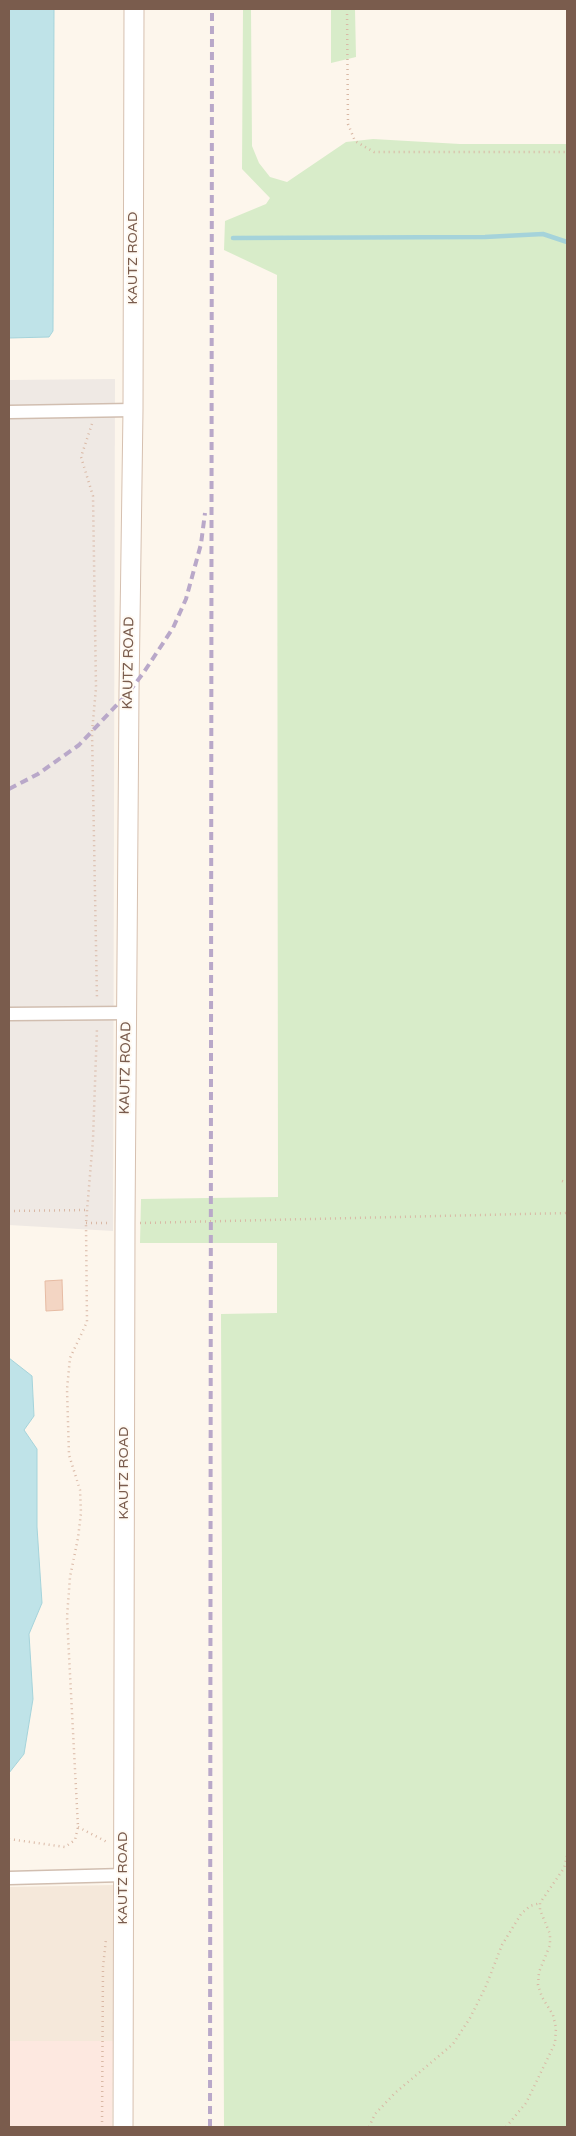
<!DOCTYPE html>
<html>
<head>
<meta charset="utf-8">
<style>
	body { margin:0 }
	#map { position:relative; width:576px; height:2136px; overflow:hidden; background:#fdf6ec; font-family:"Varela Round",sans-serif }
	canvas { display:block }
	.frame { position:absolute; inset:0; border:10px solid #7a5c4d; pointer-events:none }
</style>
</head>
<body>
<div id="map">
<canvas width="576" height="2136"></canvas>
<div class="frame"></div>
</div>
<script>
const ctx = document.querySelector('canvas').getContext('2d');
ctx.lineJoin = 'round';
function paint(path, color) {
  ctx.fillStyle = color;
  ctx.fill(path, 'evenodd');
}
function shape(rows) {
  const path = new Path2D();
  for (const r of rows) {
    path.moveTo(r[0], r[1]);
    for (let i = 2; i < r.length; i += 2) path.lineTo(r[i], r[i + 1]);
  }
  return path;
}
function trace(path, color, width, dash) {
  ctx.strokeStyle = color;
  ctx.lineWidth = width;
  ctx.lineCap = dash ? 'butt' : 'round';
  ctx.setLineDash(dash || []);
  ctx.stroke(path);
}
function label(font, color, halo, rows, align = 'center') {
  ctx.font = font + ' "Varela Round",sans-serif';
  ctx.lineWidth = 4;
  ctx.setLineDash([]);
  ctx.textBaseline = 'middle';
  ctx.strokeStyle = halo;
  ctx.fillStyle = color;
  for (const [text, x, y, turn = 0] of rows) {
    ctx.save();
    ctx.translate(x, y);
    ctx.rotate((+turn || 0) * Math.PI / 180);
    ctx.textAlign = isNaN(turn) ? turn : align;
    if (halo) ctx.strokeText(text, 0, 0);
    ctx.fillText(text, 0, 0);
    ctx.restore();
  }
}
paint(shape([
	[114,1885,113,2041,9,2041,9,1887]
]), '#f5e8da');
paint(shape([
	[9,2041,113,2041,112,2127,9,2127]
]), '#fde8e0');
paint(shape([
	[115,379,113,1231,9,1225,9,380]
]), '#efe9e4');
paint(shape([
	[243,9,251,9,252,146,259,163,270,177,287,182,346,142,373,139,460,144,567,144,567,2127,224,2127,221,1314,277,1313,277,1243,140,1243,141,1199,278,1197,277,275,224,250,225,221,266,204,270,198,242,169],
	[331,9,355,9,356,57,331,63]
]), '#d8ecc9');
const water = shape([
	[9,9,54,9,53,331,49,337,9,338,9,9],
	[9,1358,32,1376,34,1416,24,1430,37,1449,37,1527,42,1603,29,1634,33,1699,24,1754,9,1773,9,1358]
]);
paint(water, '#bfe3e8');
trace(water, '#a5d3da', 1);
trace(shape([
	[233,238,485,237,543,234,567,242]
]), '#a5d3da', 4.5);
const building = shape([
	[62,1280,63,1310,46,1311,45,1281,62,1280]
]);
paint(building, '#f3d5c3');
trace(building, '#e6bba3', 1);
const street = shape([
	[9,412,133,410],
	[9,1014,127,1013],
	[9,1878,124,1875]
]);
const secondary = shape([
	[123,2127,125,1223,129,692,133,410,134,9]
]);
trace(street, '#d1beb0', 15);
trace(secondary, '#d6c0b0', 21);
trace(shape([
	[347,9,348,124,355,141,374,152,567,152],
	[92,424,81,457,93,496,96,688,92,732,97,1000],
	[562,1181,567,1183],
	[9,1211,87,1210],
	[86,1223,110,1223],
	[140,1223,567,1213],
	[78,1827,107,1842],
	[9,1839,65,1847,75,1840,78,1827,67,1617,70,1577,78,1538,81,1513,80,1490,69,1455,67,1389,70,1358,87,1322,86,1223,93,1139,97,1028],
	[102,2127,103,1967,106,1939],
	[369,2127,375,2114,395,2093,453,2044,470,2018,486,1986,502,1945,521,1914,530,1906,540,1903],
	[506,2127,526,2103,555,2043,556,2028,553,2015,542,1997,538,1985,539,1972,550,1945,550,1934,540,1910,540,1903,564,1868,567,1856]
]), '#d9b8a5', 2.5, [1, 4]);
trace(street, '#fff', 12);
trace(secondary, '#fff', 19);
trace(shape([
	[9,789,38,774,79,745,129,692,144,672,173,628,186,599,201,544,205,513],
	[210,2127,212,9]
]), '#b9a8c9', 4, [8, 5]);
label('14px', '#7a5c4d', '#fffaf3', [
	["KAUTZ ROAD",133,258,-90],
	["KAUTZ ROAD",129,663,-89],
	["KAUTZ ROAD",126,1068,-89],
	["KAUTZ ROAD",124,1473,-90],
	["KAUTZ ROAD",123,1878,-90]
]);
</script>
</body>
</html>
